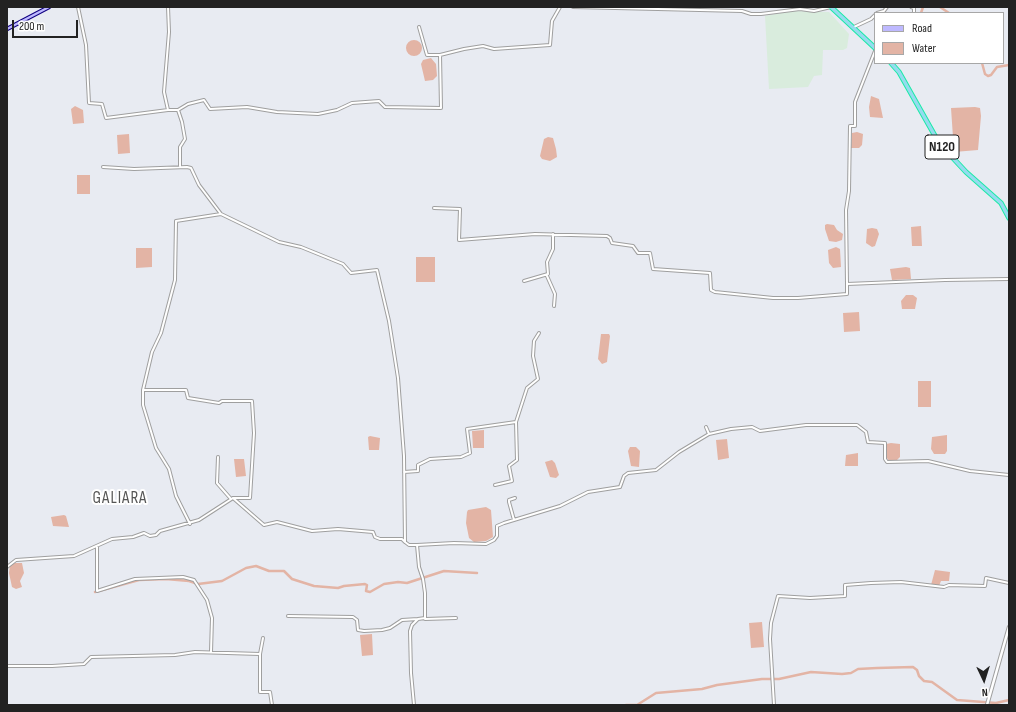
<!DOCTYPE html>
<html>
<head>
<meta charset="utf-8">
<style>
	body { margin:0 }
	#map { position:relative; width:1016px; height:712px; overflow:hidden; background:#e8ebf2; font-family:"Sofia Sans Condensed",sans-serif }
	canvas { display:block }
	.frame { position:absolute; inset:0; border:8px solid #222; pointer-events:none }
	.legend { position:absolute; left:874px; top:12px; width:130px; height:52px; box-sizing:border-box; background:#fff; border:1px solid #a7a7a7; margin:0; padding:5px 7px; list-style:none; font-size:12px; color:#222 }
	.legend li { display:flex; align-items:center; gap:8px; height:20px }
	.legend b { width:20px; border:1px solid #a7a7a7 }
	.north { position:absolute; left:964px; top:660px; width:40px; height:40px; -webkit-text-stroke:3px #fff; paint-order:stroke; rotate:176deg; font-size:11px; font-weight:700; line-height:16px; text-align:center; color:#222 }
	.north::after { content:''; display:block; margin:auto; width:14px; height:18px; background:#222; clip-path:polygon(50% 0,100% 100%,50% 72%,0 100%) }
	.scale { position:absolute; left:12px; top:20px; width:66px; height:18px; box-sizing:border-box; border:2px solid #222; border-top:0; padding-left:5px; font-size:12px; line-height:14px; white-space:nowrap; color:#222; -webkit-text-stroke:3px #fff; paint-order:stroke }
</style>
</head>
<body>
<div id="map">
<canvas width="1016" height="712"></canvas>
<div class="frame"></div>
<ul class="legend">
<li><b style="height:5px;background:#beb9ff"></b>Road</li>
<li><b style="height:11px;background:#e3b4a5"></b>Water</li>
</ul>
<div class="north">N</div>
<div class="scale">200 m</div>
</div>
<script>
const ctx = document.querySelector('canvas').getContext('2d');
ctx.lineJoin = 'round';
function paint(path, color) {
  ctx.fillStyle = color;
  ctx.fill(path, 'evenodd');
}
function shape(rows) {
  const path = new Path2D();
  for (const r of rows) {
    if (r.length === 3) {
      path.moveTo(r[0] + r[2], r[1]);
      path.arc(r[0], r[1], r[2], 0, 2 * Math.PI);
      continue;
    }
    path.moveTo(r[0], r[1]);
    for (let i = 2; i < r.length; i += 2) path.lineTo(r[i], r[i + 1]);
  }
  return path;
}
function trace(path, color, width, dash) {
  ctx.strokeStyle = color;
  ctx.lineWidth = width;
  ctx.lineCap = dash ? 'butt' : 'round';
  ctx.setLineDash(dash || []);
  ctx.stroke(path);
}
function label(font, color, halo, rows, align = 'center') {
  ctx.font = font + ' "Sofia Sans Condensed",sans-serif';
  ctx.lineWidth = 4;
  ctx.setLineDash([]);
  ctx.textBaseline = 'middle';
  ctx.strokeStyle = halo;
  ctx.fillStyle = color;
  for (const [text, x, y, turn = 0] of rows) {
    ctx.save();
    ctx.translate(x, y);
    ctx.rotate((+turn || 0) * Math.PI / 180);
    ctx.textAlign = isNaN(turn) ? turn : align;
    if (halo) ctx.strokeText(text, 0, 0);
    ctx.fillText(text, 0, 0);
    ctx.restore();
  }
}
paint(shape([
	[792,11,829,12,849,34,847,48,843,50,823,50,822,75,814,76,808,87,769,89,765,16]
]), '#d9ecdd');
paint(shape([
	[414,48,8],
	[431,58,436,64,437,76,433,80,425,81,421,64,423,60],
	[871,96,879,99,883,118,870,117,869,107],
	[75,106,83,110,84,123,73,124,71,109],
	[975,107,980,108,981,116,978,150,954,152,951,108],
	[857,132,863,134,862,145,859,148,851,148,852,133],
	[129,134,130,153,118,154,117,135],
	[548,137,553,138,556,149,557,157,550,161,542,159,540,156,544,139],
	[77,175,90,175,90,194,77,194],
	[827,224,834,225,837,230,843,234,842,240,836,242,829,241,825,229,825,225],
	[921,226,922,246,912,246,911,227],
	[872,228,877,229,879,234,875,246,872,247,866,243,867,229],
	[836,247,840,249,841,267,833,268,829,263,828,250],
	[136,248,152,248,152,267,136,268],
	[416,257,435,257,435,282,416,282],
	[906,267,910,268,911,279,892,280,890,269],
	[906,295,913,295,917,298,915,309,902,309,901,301],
	[859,312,860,331,844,332,843,313],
	[601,334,609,334,610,336,607,362,602,364,598,359],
	[918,381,931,381,931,407,918,407],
	[484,430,484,448,473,448,472,431],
	[947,435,947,451,945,454,934,454,931,449,932,437],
	[370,436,380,438,379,450,369,450,368,437],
	[727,439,729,458,718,460,716,440],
	[891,443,900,444,900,457,896,461,889,461,887,458,886,444],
	[630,447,636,447,640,451,639,467,631,466,628,451],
	[858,453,858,466,845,466,846,455],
	[234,459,244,459,246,476,236,477],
	[552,460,555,463,559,475,556,478,550,477,545,462],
	[486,507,491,510,493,537,486,541,474,542,469,538,466,523,467,512,468,510],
	[64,515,66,516,69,527,53,526,51,517],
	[15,563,22,563,24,573,20,581,22,587,16,589,12,587,9,573,10,565],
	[935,570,950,572,949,581,941,581,939,586,931,585],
	[762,622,764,647,751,648,749,623],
	[372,634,373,655,362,656,360,635]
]), '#e3b4a5');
trace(shape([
	[940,7,949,13],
	[921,13,923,7],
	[982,63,985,74,988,76,991,75,997,67,1009,65],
	[95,592,139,580,166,579,189,581,198,584,222,581,246,568,256,566,269,571,284,571,292,579,314,586,338,588,344,586,365,584,367,585,366,591,370,592,384,584,398,582,407,583,444,571,477,573],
	[626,705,637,705,656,693,702,689,717,685,762,679,779,679,811,672,842,674,851,673,858,669,877,668,913,667,917,670,919,676,924,681,932,682,957,700,996,703,1009,700]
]), '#e3b4a5', 2.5);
const minor = shape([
	[78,7,86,45,89,103,102,104,106,118,168,110,164,92,169,32,168,7],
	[573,7,742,11,751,14,761,14,800,9,814,11,831,7],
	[911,7,914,8,914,13],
	[877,13,884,11,887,7],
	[419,27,427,55,440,55,464,49,483,46,494,49,550,45,552,21,560,7],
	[854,27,871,19,875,15],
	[168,110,178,110,182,122,185,139,180,147,180,166],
	[178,110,188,104,204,100,210,109,247,107,277,112,318,114,337,110,352,103,379,101,385,107,441,108,440,55],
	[103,167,134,169,187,167,191,168,199,185,221,214],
	[434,208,460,209,459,240,535,234,607,236,610,238,612,243,633,246,638,253,650,253,653,269,710,273,711,290,715,292,773,298,798,298,847,294,847,284,945,280,1009,279],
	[547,276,555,294,554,306],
	[524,281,548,274,547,262,553,249,553,234],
	[847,284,846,210,849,191,850,126,855,126,855,102,875,51],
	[706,427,709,434],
	[218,457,217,483,231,499],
	[404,472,418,471,418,465,430,459,461,457,470,453,467,429,516,422,527,388,538,379,533,356,534,341,539,333],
	[495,485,512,481,509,466,517,460,516,422],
	[233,498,264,525,277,522,312,531,338,529,373,532,375,537,380,539,402,539,405,542],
	[514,520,509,502,509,500,515,498],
	[190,524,176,496,169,469,156,448,143,405,143,390,152,352,161,333,175,280,176,221,221,214,279,242,301,247,343,264,351,273,377,270,389,321,398,378,404,456,405,542,409,545,417,545],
	[97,547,97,591,135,579,183,577,194,580,207,600,212,618,211,652],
	[7,567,16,560,74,556,112,539,133,537,144,533,150,536,156,535,160,531,199,520,233,498,250,498,254,433,252,401,222,401,219,403,188,398,186,390,143,390],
	[288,616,353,617,357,620,358,630,364,631,382,630,390,628,402,620,418,619],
	[425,619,456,618],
	[260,654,263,638],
	[7,666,52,666,84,664,91,657,175,655,195,652,260,654,260,692,270,692,272,705],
	[414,705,411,673,410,631,412,625,418,619,425,618,425,593,423,579,419,567,417,545,454,543,486,544,494,540,497,536,497,526,504,523,560,506,588,492,620,487,624,476,628,473,656,470,679,452,709,434,731,429,752,427,760,431,806,425,857,425,866,432,868,442,885,443,885,459,887,462,928,461,970,471,1009,475],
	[774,705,770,639,771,623,778,596,810,598,845,596,845,585,871,583,901,582,944,587,949,585,985,586,986,578,1009,583]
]);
const tertiary = shape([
	[987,705,1009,627]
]);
const secondary = shape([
	[7,29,49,7]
]);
const trunk = shape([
	[831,7,875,48],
	[891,63,899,72,939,143,966,172,1001,203,1009,218]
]);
trace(minor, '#9f9f9f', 4);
trace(tertiary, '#9f9f9f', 4.5);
trace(secondary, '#100081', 4.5);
trace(trunk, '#1aeba7', 5.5);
trace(minor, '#fff', 2);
trace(tertiary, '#fff', 2.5);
trace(secondary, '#beb9ff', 2.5);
trace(trunk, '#95dcee', 3.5);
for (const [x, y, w] of [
	[942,147,34]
]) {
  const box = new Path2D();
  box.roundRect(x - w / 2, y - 12, w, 24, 3);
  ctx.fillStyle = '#fff';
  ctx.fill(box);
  trace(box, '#222', 1);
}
label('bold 14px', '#222', null, [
	["N120",942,147]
]);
ctx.letterSpacing = '1px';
label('17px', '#555', '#fff', [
	["GALIARA",120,499]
]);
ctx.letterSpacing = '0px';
</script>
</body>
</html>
